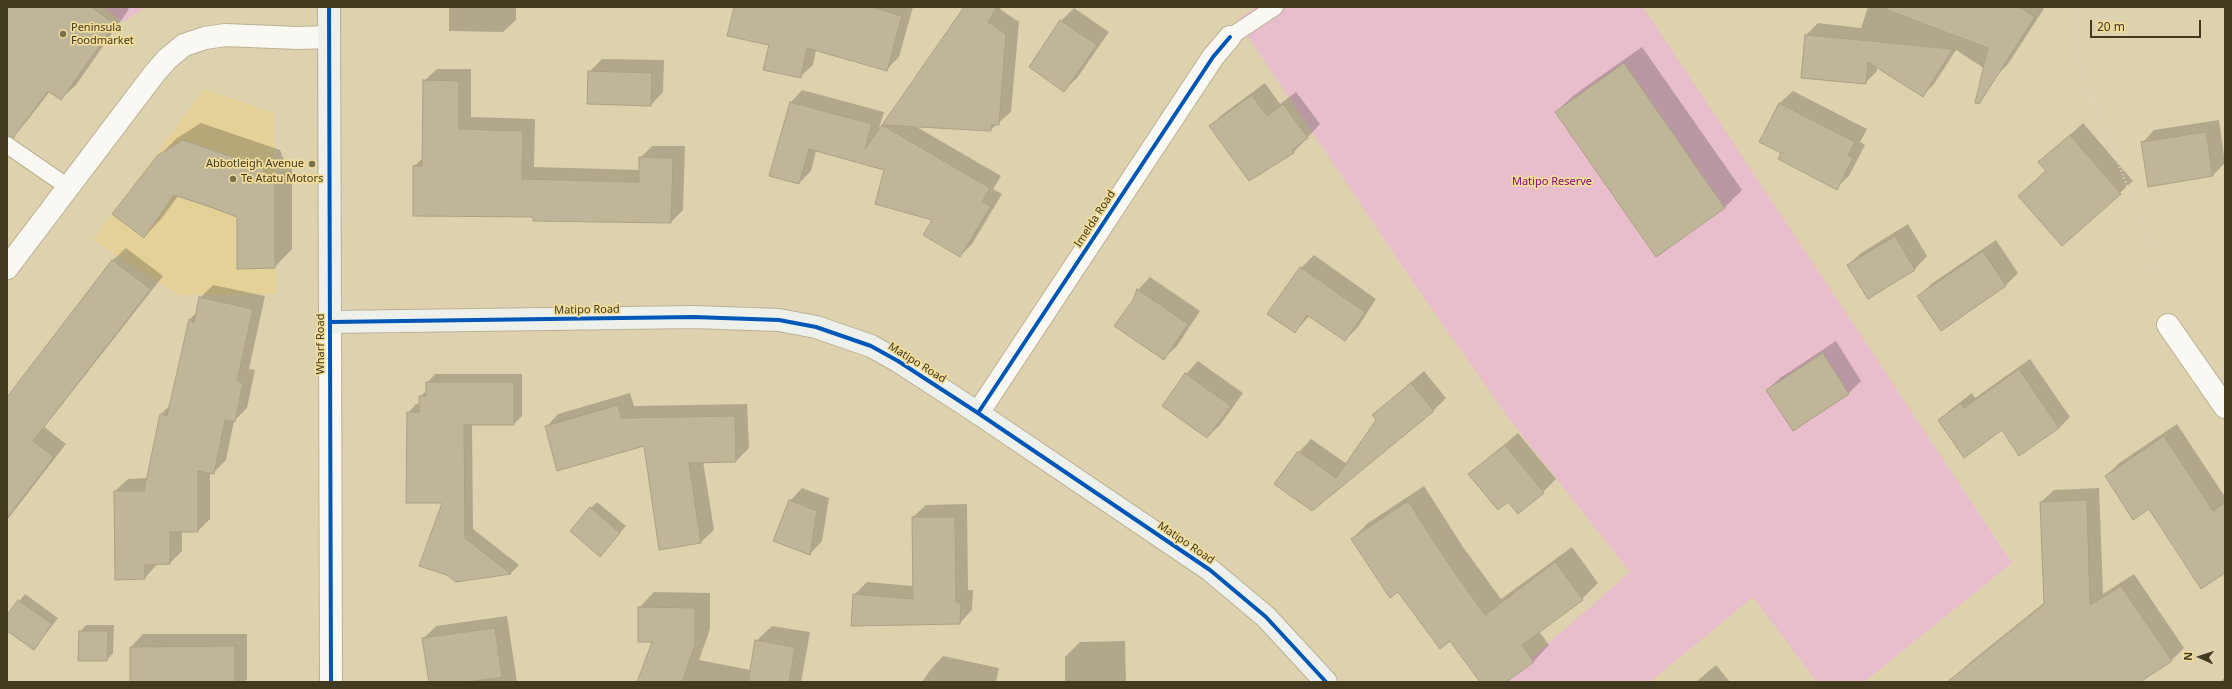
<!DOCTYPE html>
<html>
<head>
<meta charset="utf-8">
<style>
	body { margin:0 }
	#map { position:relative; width:2232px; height:689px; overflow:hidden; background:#ded2ae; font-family:"Noto Sans",sans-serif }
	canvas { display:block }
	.frame { position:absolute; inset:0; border:8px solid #423a1f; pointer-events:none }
	.north { position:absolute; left:2180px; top:637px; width:40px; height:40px; -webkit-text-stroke:3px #f2dd9a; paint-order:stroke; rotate:273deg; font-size:11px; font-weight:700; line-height:16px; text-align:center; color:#423a1f }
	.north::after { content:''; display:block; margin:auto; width:14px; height:18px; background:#423a1f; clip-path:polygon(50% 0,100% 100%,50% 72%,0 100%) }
	.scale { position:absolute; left:2090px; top:20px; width:111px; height:18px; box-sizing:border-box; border:2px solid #423a1f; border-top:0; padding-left:5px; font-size:12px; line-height:14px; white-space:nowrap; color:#423a1f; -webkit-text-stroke:3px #f2dd9a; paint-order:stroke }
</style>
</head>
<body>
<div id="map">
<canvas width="2232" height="689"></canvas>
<div class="frame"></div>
<div class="north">N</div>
<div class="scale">20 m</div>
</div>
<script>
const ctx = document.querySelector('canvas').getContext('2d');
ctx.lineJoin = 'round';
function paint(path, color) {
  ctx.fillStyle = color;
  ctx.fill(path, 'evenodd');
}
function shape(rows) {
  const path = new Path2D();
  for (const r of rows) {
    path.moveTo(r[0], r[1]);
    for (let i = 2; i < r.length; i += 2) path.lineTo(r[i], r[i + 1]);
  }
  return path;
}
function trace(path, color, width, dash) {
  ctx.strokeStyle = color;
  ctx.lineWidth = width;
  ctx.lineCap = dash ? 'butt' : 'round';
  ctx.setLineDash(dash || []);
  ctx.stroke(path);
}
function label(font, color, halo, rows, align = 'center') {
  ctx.font = font + ' "Noto Sans",sans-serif';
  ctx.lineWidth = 3.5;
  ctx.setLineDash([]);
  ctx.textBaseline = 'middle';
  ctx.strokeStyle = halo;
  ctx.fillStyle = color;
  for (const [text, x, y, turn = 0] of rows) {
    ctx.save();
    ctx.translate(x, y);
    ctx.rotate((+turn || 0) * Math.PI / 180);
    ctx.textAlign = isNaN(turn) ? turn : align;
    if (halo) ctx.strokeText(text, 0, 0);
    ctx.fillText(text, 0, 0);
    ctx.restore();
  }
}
paint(shape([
	[204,89,274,113,276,294,179,295,93,240]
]), '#e4d198');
paint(shape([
	[102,7,146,7,123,22],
	[1256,7,1643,7,2012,563,1864,682,1817,682,1753,597,1650,682,1504,682,1630,572,1507,416,1408,275,1237,20]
]), '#e8becc');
paint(shape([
	[7,7,126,7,129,9,76,85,61,99,50,91,27,121,14,134,15,137,7,148],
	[449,7,516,7,516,20,503,32,449,31],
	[735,7,913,7,899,57,887,69,816,50,813,65,800,77],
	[966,7,1001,7,1000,9,1019,22,1011,112,990,130,915,126,1001,176,993,189,1002,194,972,244,960,256,934,220,885,170,816,151,811,171,799,183,770,175,791,102,802,90,884,112,878,132],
	[1868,7,2045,7,2008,64,1996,76,1956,50,1934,84,1922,96,1877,67,1877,71,1865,83,1806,35,1818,23,1861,28],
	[1074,8,1109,32,1077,78,1064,90,1030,67,1061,21],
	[1642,47,1742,190,1724,208,1556,112,1574,95],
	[602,59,664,60,663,92,651,105,589,72],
	[437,69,471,69,471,117,535,119,534,167,640,170,640,158,652,146,685,146,683,210,671,222,534,220,534,216,414,166,423,158,424,81],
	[1265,83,1280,104,1296,92,1320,124,1294,152,1250,180,1210,126,1223,114],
	[1793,91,1867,129,1860,142,1865,145,1849,176,1836,188,1782,153,1760,142,1780,103],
	[2219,120,2225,163,2213,175,2142,143,2154,130],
	[201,123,280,150,286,165,292,165,292,249,275,267,238,216,178,196,161,219,144,237,159,156,177,138],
	[2083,123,2133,181,2062,245,2019,196,2046,170,2040,162],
	[1908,224,1927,256,1915,269,1868,298,1848,265,1861,253],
	[1996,240,2018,273,2005,286,1918,297,1931,284],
	[126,248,163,276,53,416,43,426,66,444,7,520,7,398,113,260],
	[1314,255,1376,299,1358,327,1345,340,1310,315,1295,332,1269,314,1301,268],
	[1150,277,1200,311,1177,346,1164,358,1134,300,1138,290],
	[213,285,265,296,249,369,255,370,247,408,234,421,226,460,213,473,210,472,210,519,198,531,182,531,182,551,170,563,158,563,145,578,115,491,128,479,148,478,160,415,171,404,190,319,197,312,200,298],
	[1836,341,1861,381,1849,393,1794,430,1767,390,1780,378],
	[2030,359,2070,417,2059,428,2020,454,2002,429,1939,421,1950,410,1972,393,1975,398],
	[1198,361,1243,393,1220,425,1207,437,1186,374],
	[1424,371,1446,398,1433,411,1312,510,1299,452,1311,439,1347,464,1378,420,1373,415],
	[435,374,522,374,522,416,514,424,472,424,473,529,519,565,511,573,456,581,443,502,408,413,416,404,420,404,420,397,427,390,427,383],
	[630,393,634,406,747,404,749,448,736,461,703,461,714,530,701,542,645,445,546,427,558,414],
	[2177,424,2225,497,2225,572,2149,508,2106,476,2119,463],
	[1518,433,1556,479,1543,492,1508,500,1469,474],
	[1424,486,1463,547,1501,599,1572,547,1598,583,1582,599,1539,631,1549,645,1534,661,1505,682,1481,682,1450,640,1399,591,1352,539,1368,523],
	[802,488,829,498,822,541,810,554,790,501],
	[2099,488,2103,594,2134,574,2184,648,2171,661,2138,682,1959,682,1955,677,1968,664,2045,602,2041,502,2054,490],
	[597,502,626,526,606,549,591,508],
	[967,504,968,590,973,590,972,610,960,623,854,595,867,582,913,586,913,517,926,505],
	[654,592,710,593,710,629,699,660,751,670,756,641,772,626,810,632,801,682,639,682,653,641,639,608],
	[25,594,58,618,34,649,7,629,7,617],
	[507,616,517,682,430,682,423,639,436,626],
	[86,625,114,625,113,653,107,660,80,632],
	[143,634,247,634,247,679,244,682,131,682,131,647],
	[1125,641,1126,682,1065,682,1065,657,1080,642],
	[943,656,999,668,996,682,922,682,931,669],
	[1716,665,1730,682,1696,682],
	[2225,677,2225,682,2220,682]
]), '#0003');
const building = shape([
	[7,7,91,7,115,24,61,100,48,91,13,138,7,136,7,7],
	[734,7,872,7,902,16,887,71,807,48,801,78,763,70,769,45,727,36,734,7],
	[964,7,997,7,988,22,1006,34,999,125,991,125,991,131,882,125,964,7],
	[1887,7,2019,7,2035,17,1979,104,1975,103,1988,48,1887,10,1887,7],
	[1060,20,1097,45,1064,92,1029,67,1060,20],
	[1805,35,1829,37,1953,49,1923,97,1868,62,1866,84,1801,78,1805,35],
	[1624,63,1725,208,1656,257,1555,112,1624,63],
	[588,71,652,73,651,106,587,104,588,71],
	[423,80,459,81,459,129,523,131,522,179,639,182,639,157,673,158,671,223,533,221,533,217,413,216,413,166,422,166,423,80],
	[1252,95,1267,116,1283,104,1308,138,1292,150,1294,153,1249,181,1209,126,1252,95],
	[790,102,872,124,865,149,882,125,990,188,982,202,991,206,960,257,923,235,932,220,875,204,884,170,809,149,799,184,769,176,790,102],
	[1779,103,1855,142,1848,155,1853,158,1837,190,1778,159,1781,153,1759,142,1779,103],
	[2206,132,2213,176,2148,187,2141,142,2206,132],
	[2070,135,2121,194,2062,246,2018,196,2046,171,2038,162,2070,135],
	[183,140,262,167,269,182,275,182,275,268,237,269,237,217,213,208,174,195,144,238,112,214,158,155,183,140],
	[1895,236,1915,270,1868,299,1847,265,1895,236],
	[1983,251,2006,286,1941,331,1917,296,1983,251],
	[112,260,151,289,33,441,54,457,7,518,7,397,112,260],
	[1300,267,1365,312,1345,341,1307,315,1295,333,1267,314,1300,267],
	[1137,289,1188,324,1164,360,1114,326,1133,300,1137,289],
	[199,297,253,309,237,381,243,383,235,422,225,420,214,474,198,471,198,532,170,532,170,564,145,565,145,579,115,580,114,491,144,491,160,414,167,416,189,319,194,323,199,297],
	[1823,353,1849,394,1793,431,1766,390,1823,353],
	[2019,369,2059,428,2019,456,2002,430,1964,458,1938,420,1961,403,1964,408,2019,369],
	[1185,373,1231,406,1207,438,1162,406,1185,373],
	[426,382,514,382,514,425,464,425,465,538,511,574,456,582,447,575,419,566,442,503,406,503,407,412,419,412,419,396,426,396,426,382],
	[1411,383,1434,411,1312,511,1274,484,1298,451,1336,478,1376,420,1372,415,1411,383],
	[618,405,621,418,735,416,736,462,689,463,701,543,659,550,644,446,557,471,545,426,618,405],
	[2164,436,2213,511,2225,503,2225,573,2201,589,2149,509,2133,520,2105,476,2164,436],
	[1505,445,1544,493,1518,514,1508,502,1498,510,1468,474,1505,445],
	[789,500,817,511,810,555,773,541,789,500],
	[2087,500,2090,605,2121,586,2172,661,2140,682,1947,682,2044,604,2040,502,2087,500],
	[1408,501,1448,563,1485,615,1555,562,1583,600,1522,645,1534,662,1506,682,1480,682,1450,641,1440,649,1398,592,1390,598,1351,539,1408,501],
	[590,507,620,533,600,557,570,531,590,507],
	[912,517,955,517,956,602,961,603,960,624,851,626,853,594,913,599,912,517],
	[18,600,52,624,34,650,7,631,7,615,18,600],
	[638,607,695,608,695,645,682,682,637,682,652,642,638,642,638,607],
	[495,628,502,677,468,682,429,682,422,638,495,628],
	[79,631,108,631,107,661,78,661,79,631],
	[755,640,795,647,789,682,748,682,755,640],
	[235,646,235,682,130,682,130,647,235,646]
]);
paint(building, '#bfb599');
trace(building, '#aaa184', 1);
const lane = shape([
	[1230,37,1275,7],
	[7,145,68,187]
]);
const street = shape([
	[7,268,154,74,167,59,184,45,205,38,225,35,298,38,329,37],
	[330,322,331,682],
	[2168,325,2225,407],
	[978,413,1213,57,1230,37]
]);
const secondary = shape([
	[329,7,330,322,694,317,779,320,816,327,871,346,898,361,978,413,1210,570,1266,617,1326,682]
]);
trace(lane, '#bab194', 18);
trace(street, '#bab194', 24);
trace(secondary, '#bab194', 24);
trace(shape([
	[2079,7,2075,42,2078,62,2150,244,2155,269]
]), '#dbd7cb', 2.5, [1, 3]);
trace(lane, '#faf8f3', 16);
trace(street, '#faf8f3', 22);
trace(secondary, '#edf0eb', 22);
trace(shape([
	[329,7,331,682],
	[330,322,694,317,779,320,816,327,871,346,898,361,978,413,1210,570,1266,617,1326,682],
	[978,413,1213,57,1230,37]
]), '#0057b8', 4);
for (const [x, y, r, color] of [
	[63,34,4,"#796f51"],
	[312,164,4,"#796f51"],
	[233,179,4,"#796f51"]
]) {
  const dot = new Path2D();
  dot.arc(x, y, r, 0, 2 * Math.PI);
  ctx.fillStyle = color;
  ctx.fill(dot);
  trace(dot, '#f2dd9a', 1.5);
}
label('11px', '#423a1f', '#f2dd9a', [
	["Peninsula",71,28],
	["Foodmarket",71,41],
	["Abbotleigh Avenue",304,164,"right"],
	["Te Atatu Motors",241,179]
], 'left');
label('11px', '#8d0982', '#f2dd9a', [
	["Matipo Reserve",1552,182]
]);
label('11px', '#423a1f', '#f2dd9a', [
	["Imelda Road",1095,219,-57],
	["Matipo Road",587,310,-1],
	["Wharf Road",321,344,-90],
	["Matipo Road",917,363,32],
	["Matipo Road",1186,543,34]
]);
</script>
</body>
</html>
